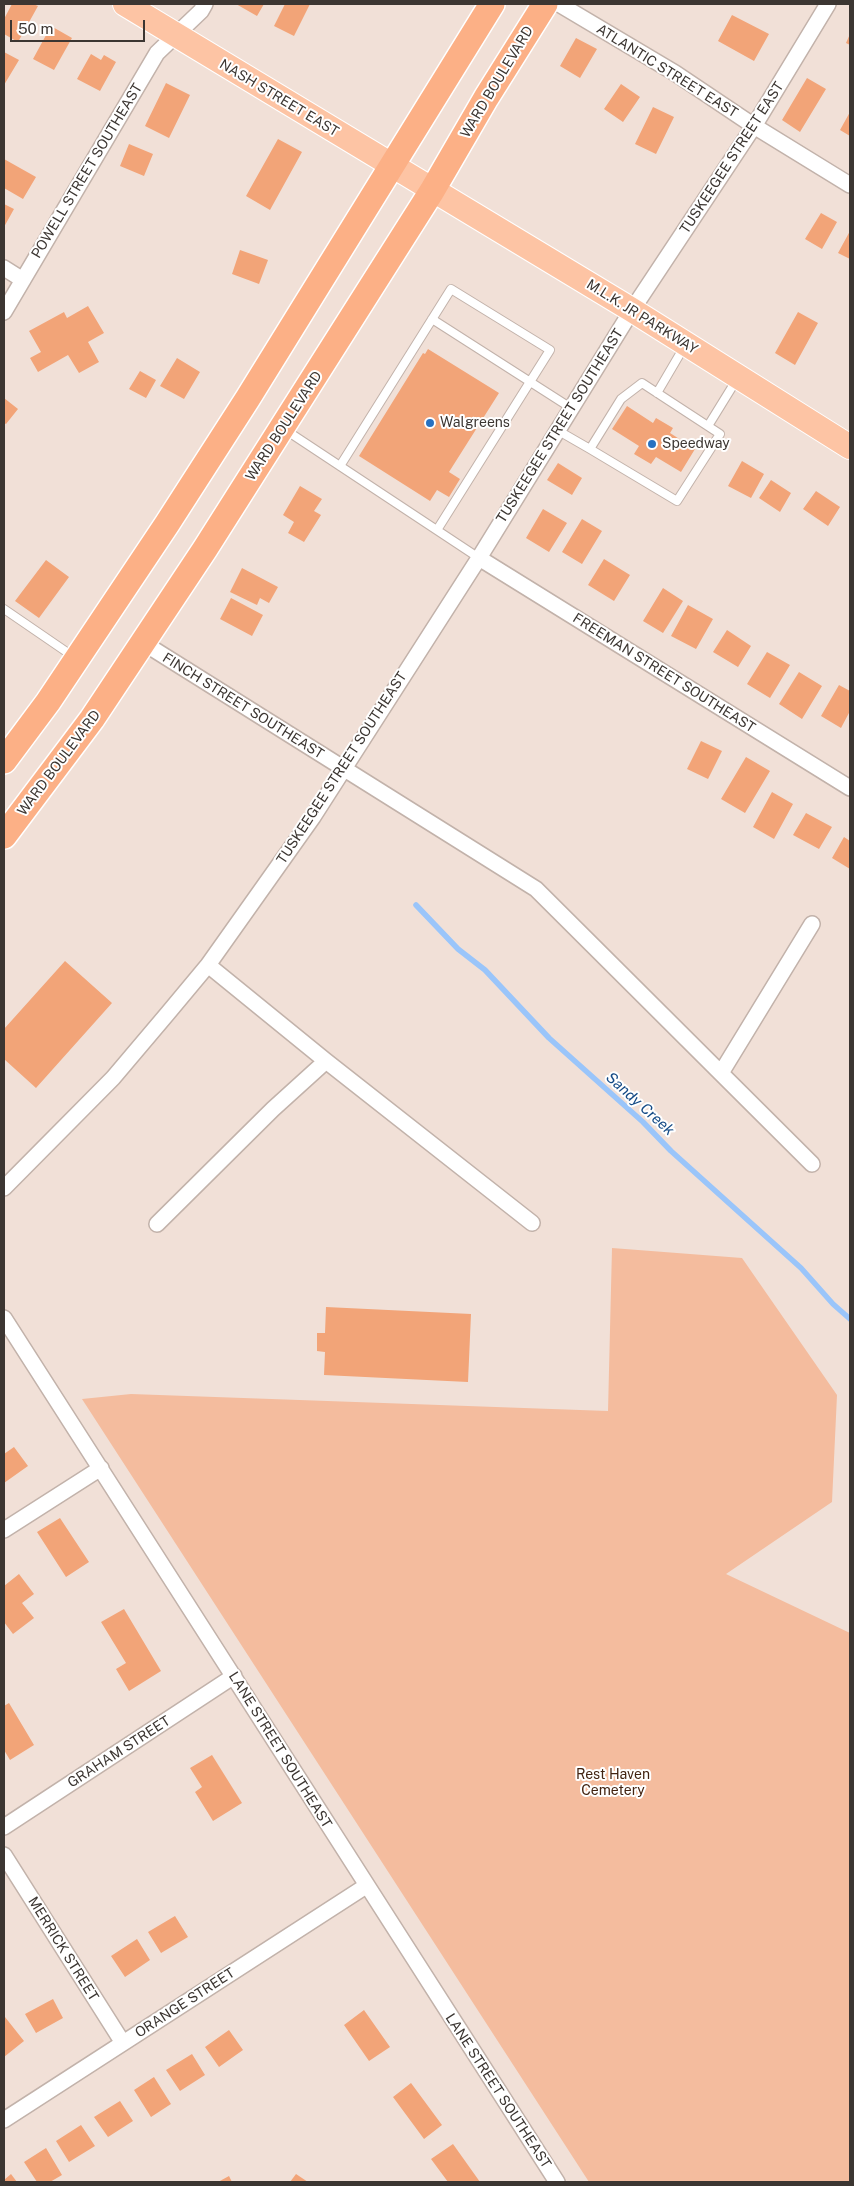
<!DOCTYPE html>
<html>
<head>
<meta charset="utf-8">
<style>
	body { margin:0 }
	#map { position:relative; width:854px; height:2186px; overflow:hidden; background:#f1e0d7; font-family:"Public Sans",sans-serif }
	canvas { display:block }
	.frame { position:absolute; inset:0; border:5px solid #3c3632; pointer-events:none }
	.scale { position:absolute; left:10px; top:20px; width:135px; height:22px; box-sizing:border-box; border:2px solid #3c3632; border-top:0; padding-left:6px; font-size:15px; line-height:18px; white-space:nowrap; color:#3c3632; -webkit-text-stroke:4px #fff; paint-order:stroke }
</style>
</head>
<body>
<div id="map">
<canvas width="854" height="2186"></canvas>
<div class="frame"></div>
<div class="scale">50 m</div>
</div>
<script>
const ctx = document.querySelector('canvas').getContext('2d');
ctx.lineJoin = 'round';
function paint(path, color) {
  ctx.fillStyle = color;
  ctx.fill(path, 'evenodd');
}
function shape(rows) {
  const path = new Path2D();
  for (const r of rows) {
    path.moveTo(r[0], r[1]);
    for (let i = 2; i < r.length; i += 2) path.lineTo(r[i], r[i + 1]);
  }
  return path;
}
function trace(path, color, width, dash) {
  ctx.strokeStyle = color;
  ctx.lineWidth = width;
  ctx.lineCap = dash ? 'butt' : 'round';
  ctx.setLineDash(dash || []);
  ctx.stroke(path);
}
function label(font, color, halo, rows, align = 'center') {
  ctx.font = font + ' "Public Sans",sans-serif';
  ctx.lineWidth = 4;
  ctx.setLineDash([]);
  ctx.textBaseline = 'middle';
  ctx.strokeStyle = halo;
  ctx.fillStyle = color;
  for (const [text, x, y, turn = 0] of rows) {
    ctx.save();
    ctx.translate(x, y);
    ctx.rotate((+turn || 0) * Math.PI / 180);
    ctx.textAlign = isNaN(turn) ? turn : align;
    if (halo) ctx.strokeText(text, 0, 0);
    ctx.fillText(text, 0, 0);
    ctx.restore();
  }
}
paint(shape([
	[612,1248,742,1258,837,1395,832,1502,726,1574,850,1633,850,2182,589,2182,82,1399,131,1394,608,1411]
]), '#f4bc9e');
trace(shape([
	[416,905,458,949,485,970,549,1038,643,1122,671,1151,801,1268,833,1304,850,1319]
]), '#9ac5fa', 5.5);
paint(shape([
	[12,4,33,4,38,6,18,42,4,34,4,19],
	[236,4,264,4,257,16],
	[285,4,310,4,294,36,274,26],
	[732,15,769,34,754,61,718,41],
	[51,26,72,38,54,70,33,59],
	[850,34,850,45,846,43],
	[576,38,597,49,580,78,560,66],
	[4,52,19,60,4,85],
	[91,54,101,60,104,55,116,62,100,91,77,79],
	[807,78,826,89,800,132,782,120],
	[166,83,190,95,169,138,145,126],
	[621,84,640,97,623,122,604,109],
	[653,107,674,117,656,154,635,144],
	[850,112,850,136,840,130],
	[278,139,302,152,270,210,246,196],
	[129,144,153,154,144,176,120,166],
	[4,159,36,177,23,199,4,188],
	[4,204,14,209,4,227],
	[821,213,837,222,822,249,805,239],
	[850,231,850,259,838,253],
	[240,250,268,260,259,284,232,274],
	[88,306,104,333,88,342,99,362,79,373,68,355,38,372,30,358,41,352,29,331,64,312,67,318],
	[798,312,818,323,795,365,775,353],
	[428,349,499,393,449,472,460,479,449,497,437,490,430,501,359,456,423,353,425,354],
	[177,358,200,372,184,399,160,386],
	[140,371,156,380,146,398,129,389],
	[4,398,18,409,6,424,4,423],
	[627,406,653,423,656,418,673,428,670,433,695,449,681,472,656,457,651,464,634,454,639,446,612,429],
	[742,461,764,474,751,498,728,486],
	[558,463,582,478,572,495,547,480],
	[771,480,791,493,780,512,759,498],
	[300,486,322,499,314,511,321,515,304,542,288,533,294,522,283,515],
	[816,491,840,507,828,526,803,509],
	[543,509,567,523,549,552,526,538],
	[582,519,602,531,582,564,562,552],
	[604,559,630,575,614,601,588,585],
	[46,560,69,577,39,618,15,601],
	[242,568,278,587,269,603,260,598,257,605,230,592],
	[663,588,683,601,663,633,643,621],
	[231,598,263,615,252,636,220,619],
	[688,605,713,619,696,649,671,636],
	[727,630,751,646,738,667,713,652],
	[767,652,790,665,770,698,747,684],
	[799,672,822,686,802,719,779,704],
	[839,685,850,691,850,711,841,728,821,716],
	[701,741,722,751,708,779,687,769],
	[746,757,770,771,745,813,721,799],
	[772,792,793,804,774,839,753,827],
	[806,813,832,827,819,849,793,835],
	[844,837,850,841,850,869,832,858],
	[65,961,112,1003,36,1088,4,1059,4,1029],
	[326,1307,471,1314,468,1382,324,1375,325,1352,317,1351,317,1333,325,1333],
	[14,1447,28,1466,4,1483,4,1454],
	[60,1518,89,1562,66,1577,37,1532],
	[19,1574,34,1594,22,1603,34,1618,13,1634,4,1622,4,1586],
	[124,1609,161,1671,129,1691,116,1669,126,1663,101,1622],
	[9,1703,34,1745,10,1760,4,1750,4,1706],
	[212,1755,242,1803,213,1821,195,1792,202,1787,190,1768],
	[175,1916,188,1937,161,1953,148,1932],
	[137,1939,150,1960,125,1977,111,1956],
	[53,1999,63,2018,36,2033,25,2014],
	[364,2010,390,2047,369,2061,344,2025],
	[5,2017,24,2041,4,2057,4,2018],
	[229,2030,243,2050,219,2067,205,2047],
	[192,2054,205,2075,180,2091,166,2070],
	[154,2077,171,2104,151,2117,134,2090],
	[411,2083,442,2125,424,2139,393,2097],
	[120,2101,133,2121,108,2137,94,2117],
	[81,2125,95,2146,69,2162,56,2141],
	[453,2144,480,2182,448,2182,431,2159],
	[46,2148,62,2175,50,2182,37,2182,24,2162],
	[11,2174,17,2182,4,2182,4,2180],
	[296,2174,308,2182,290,2182],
	[229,2176,232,2182,218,2182]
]), '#f2a478');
const service = shape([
	[432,319,571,408],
	[657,393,684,347],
	[708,426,737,379],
	[284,429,479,558],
	[557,430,590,449,677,501,720,434,642,383,621,399,590,449],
	[340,466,451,289,550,350,437,530],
	[4,609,74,657]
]);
const minor = shape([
	[559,4,675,73,754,126,850,185],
	[4,268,23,280],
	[4,312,157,53,201,11,205,4],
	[479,558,850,788],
	[142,642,536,889,812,1164],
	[208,965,326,1061,532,1223],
	[721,1073,812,924],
	[4,1188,113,1078,168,1013,208,965,313,817,479,558,632,310,754,126,828,4],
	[157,1224,273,1109,326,1061],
	[4,1318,557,2182],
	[4,1530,101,1468],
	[4,1827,234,1676],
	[4,1855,123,2043],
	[4,2120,366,1886]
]);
const primary = shape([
	[125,4,632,310,850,447]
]);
const trunk = shape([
	[4,761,48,702,167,524,248,398,492,4],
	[4,836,92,719,205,549,432,191,486,98,545,4]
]);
trace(service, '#c2b2aa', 10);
trace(minor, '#c2b2aa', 18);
trace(primary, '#fff', 26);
trace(trunk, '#fff', 28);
trace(service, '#fff', 8);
trace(minor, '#fff', 15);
trace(primary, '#fdc4a4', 24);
trace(trunk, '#fcb086', 25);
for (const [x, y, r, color] of [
	[430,423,5,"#2871c1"],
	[652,444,5,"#2871c1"]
]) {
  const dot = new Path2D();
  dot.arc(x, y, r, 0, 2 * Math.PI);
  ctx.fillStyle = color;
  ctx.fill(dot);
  trace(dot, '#fff', 2);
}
label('14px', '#3c3632', '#fff', [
	["ATLANTIC STREET EAST",667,71,32],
	["WARD BOULEVARD",497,82,-59],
	["NASH STREET EAST",279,98,31],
	["TUSKEEGEE STREET EAST",732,158,-57],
	["POWELL STREET SOUTHEAST",87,171,-59],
	["M.L.K. JR PARKWAY",642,317,32],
	["WARD BOULEVARD",284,426,-57],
	["TUSKEEGEE STREET SOUTHEAST",560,426,-58],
	["FREEMAN STREET SOUTHEAST",664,673,32],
	["FINCH STREET SOUTHEAST",243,706,32],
	["WARD BOULEVARD",59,763,-53],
	["TUSKEEGEE STREET SOUTHEAST",342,768,-57],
	["LANE STREET SOUTHEAST",280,1750,58],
	["GRAHAM STREET",119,1752,-33],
	["MERRICK STREET",63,1949,58],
	["ORANGE STREET",185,2003,-33],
	["LANE STREET SOUTHEAST",498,2091,57]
]);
label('14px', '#3c3632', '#fff', [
	["Walgreens",440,423],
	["Speedway",662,444]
], 'left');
label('14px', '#422311', '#fff', [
	["Rest Haven",613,1775],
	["Cemetery",613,1791]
]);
label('italic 15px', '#154b86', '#fff', [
	["Sandy Creek",640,1104,42]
]);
</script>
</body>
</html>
